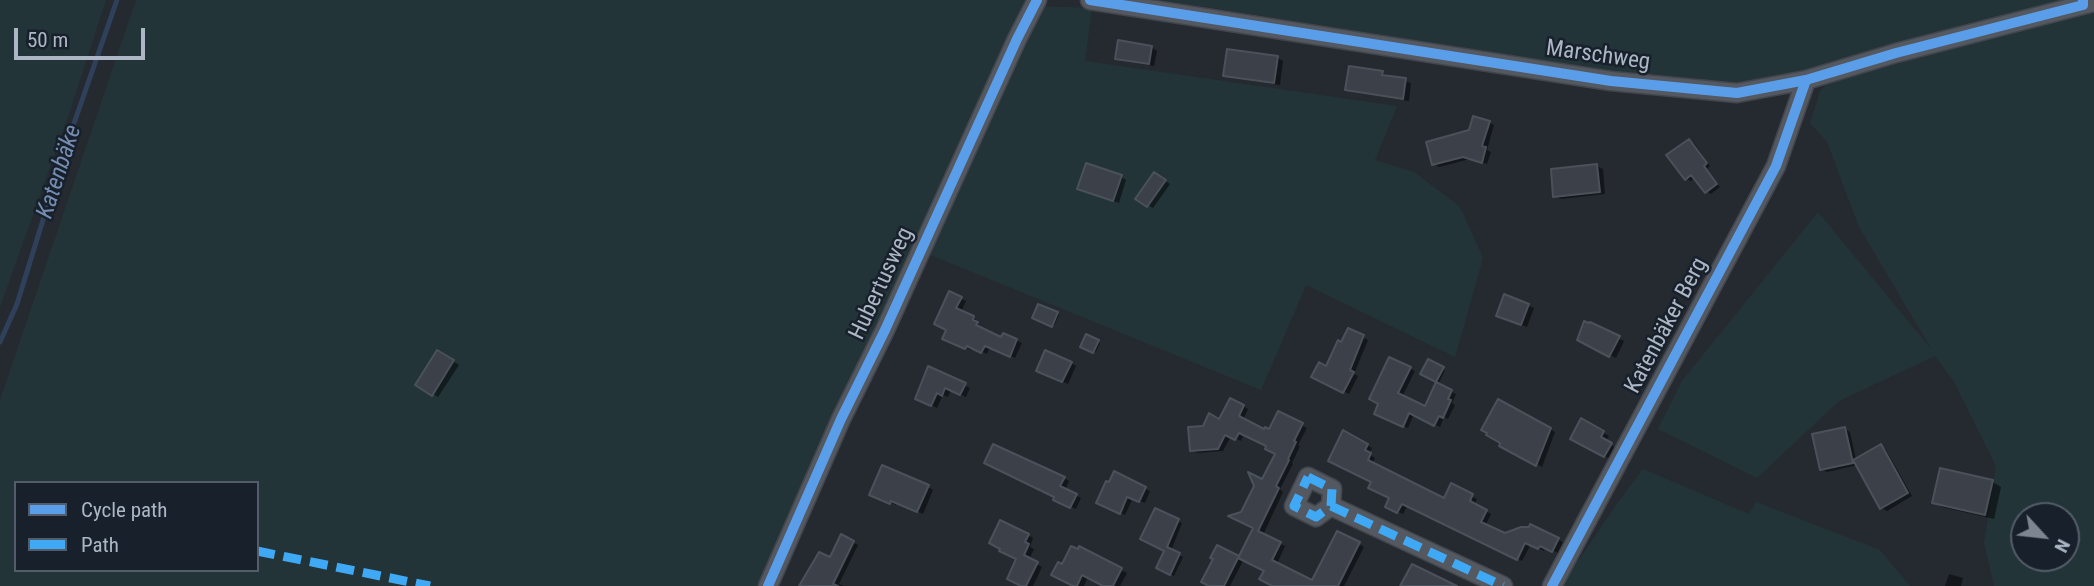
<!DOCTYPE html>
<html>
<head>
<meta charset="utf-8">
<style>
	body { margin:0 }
	#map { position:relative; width:2094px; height:586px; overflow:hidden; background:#252a31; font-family:"Roboto Condensed",sans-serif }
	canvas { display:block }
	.legend { position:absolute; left:14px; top:481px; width:245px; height:91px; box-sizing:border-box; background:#18202c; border:2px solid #535c69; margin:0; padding:9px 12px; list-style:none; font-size:21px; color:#acb6c5 }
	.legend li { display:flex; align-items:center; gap:14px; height:35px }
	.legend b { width:35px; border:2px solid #535c69 }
	.north { position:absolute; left:2010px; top:502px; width:70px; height:70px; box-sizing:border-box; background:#18202c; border:2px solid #535c69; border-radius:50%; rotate:117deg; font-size:19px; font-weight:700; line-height:28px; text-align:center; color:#acb6c5 }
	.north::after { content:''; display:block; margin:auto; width:24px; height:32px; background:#7d8591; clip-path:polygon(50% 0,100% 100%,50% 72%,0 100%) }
	.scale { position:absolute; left:14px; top:28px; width:131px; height:32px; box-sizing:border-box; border:4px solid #acb6c5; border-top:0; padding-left:9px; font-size:21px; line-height:24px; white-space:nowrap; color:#acb6c5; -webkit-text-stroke:5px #18202c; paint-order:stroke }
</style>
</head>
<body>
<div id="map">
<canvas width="2094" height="586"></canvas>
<ul class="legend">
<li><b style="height:9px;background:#5a9eea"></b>Cycle path</li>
<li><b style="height:9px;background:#3fa9f5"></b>Path</li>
</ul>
<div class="north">N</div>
<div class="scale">50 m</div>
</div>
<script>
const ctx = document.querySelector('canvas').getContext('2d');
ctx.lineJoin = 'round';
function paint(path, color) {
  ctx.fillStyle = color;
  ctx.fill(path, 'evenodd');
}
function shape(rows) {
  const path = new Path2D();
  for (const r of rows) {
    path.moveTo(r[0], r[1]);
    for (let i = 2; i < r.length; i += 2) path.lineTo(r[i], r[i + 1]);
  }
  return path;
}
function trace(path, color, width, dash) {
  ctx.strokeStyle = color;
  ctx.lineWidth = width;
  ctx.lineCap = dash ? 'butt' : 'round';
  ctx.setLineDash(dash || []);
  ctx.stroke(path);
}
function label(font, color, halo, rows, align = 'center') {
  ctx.font = font + ' "Roboto Condensed",sans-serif';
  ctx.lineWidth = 5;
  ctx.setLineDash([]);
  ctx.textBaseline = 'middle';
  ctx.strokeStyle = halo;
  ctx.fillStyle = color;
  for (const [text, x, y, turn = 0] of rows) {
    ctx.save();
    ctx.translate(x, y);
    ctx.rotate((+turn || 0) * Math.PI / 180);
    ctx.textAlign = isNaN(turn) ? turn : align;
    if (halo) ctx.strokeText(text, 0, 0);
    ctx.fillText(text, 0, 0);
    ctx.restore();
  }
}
paint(shape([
	[0,0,106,0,68,117,0,307],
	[136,0,1031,0,760,586,0,586,0,400],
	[16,483,257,483,257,570,16,570],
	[1161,0,2068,0,1806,76,1737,88,1669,80],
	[1039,6,1092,8,1085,61,1397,106,1375,160,1414,172,1460,207,1483,258,1455,357,1306,285,1261,390,928,254],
	[2094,9,2094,586,1994,586,1984,543,1996,466,1954,382,1935,356,1839,401,1757,478,1658,429,1682,381,1818,212,1932,350,1859,227,1827,142,1810,123,1820,91,1829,82],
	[2024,516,2066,516,2066,558,2024,558],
	[1643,469,1749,514,1756,502,1880,550,1910,586,1561,586,1616,505]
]), '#223437');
paint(shape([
	[1151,47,1157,51,1154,66,1122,61,1117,58],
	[1229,51,1278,58,1283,61,1280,85,1231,78,1225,75],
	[1382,73,1411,83,1409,101,1353,92,1347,89],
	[1489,122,1494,125,1487,150,1491,152,1487,164,1470,159,1439,167,1433,164,1470,132],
	[1689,141,1694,143,1710,166,1707,169,1720,187,1711,194,1706,191,1696,177,1691,181,1686,179],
	[1597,166,1603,169,1605,194,1561,199,1555,196],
	[1121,177,1126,180,1119,203,1085,191],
	[1160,177,1170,184,1153,208,1148,205],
	[950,293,966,301,961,312,979,321,977,324,982,327,981,329,1002,339,1004,335,1022,343,1015,358,990,347,987,354,972,347,971,350,950,341],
	[1505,296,1534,308,1527,327,1503,318],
	[1039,306,1059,315,1054,326,1034,317],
	[1591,324,1624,341,1616,358,1579,340],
	[1349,330,1368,340,1354,374,1358,376,1349,394,1319,379,1342,344],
	[1087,337,1100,343,1096,352,1083,346],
	[438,352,459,365,438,397,417,384],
	[1390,359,1415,371,1402,397,1425,408,1439,382,1422,374,1429,362,1445,370,1438,385,1456,394,1452,403,1455,405,1448,419,1444,417,1440,427,1414,414,1408,428,1380,416],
	[1071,363,1076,366,1068,384,1044,373],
	[929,369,970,388,966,397,951,390,948,397,943,395,937,408,923,401],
	[1231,400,1248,409,1243,420,1265,431,1270,431,1278,413,1307,428,1298,445,1300,446,1292,463,1293,464,1280,489,1283,492,1263,535,1285,546,1277,564,1313,583,1338,533,1364,547,1344,586,1275,586,1266,570,1244,559,1230,586,1212,586,1238,558,1240,559,1255,528,1262,482,1277,453,1268,446,1244,434,1241,441,1231,436,1223,451,1197,453,1192,450,1204,428,1220,421],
	[1499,401,1555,432,1542,467,1501,445],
	[1582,421,1609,436,1605,442,1616,448,1610,459,1572,438],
	[1845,429,1850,432,1856,460,1881,446,1886,450,1912,496,1887,511,1881,508,1858,465,1827,472,1821,469],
	[1344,432,1372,448,1369,454,1375,458,1372,465,1444,500,1452,486,1477,499,1474,505,1491,514,1485,526,1505,535,1530,528,1531,526,1563,542,1558,553,1546,547,1544,551,1531,544,1522,561,1408,505,1403,514,1392,509,1391,498,1373,482],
	[986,462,1064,478,1069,481,1065,490,1081,498,1076,509,1061,502,1056,496],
	[1941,470,1993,482,2001,487,1994,519,1942,507,1934,502],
	[1115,474,1150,491,1145,503,1133,498,1125,515,1103,505],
	[928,487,933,490,923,514,897,502,896,505,877,497],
	[1155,510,1182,523,1171,551,1183,557,1174,576,1158,567,1166,550],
	[1028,535,1033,538,1030,547,1034,549,1029,560,1042,567,1033,586,1024,586,1018,559,1001,551],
	[842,537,858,545,839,584,844,586,802,586,831,560],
	[1080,549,1127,573,1120,586,1106,586,1088,577,1084,586,1076,586,1063,567],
	[1949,574,1963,578,1961,586,1945,586]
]), '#0007');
trace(shape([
	[0,342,17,304,64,152,117,0]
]), '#2f405a', 5);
const building = shape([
	[1118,40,1152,46,1149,64,1115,59,1118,40],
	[1227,49,1278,56,1274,83,1223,76,1227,49],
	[1349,66,1383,71,1382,75,1406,78,1403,99,1345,90,1349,66],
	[1473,116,1490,121,1482,146,1486,147,1482,163,1463,157,1432,165,1426,142,1469,130,1473,116],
	[1689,139,1707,163,1704,166,1717,184,1705,193,1691,175,1685,180,1666,155,1689,139],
	[1086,163,1122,175,1113,201,1077,189,1086,163],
	[1597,164,1600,192,1553,197,1551,169,1597,164],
	[1154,172,1166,180,1147,207,1135,199,1154,172],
	[949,291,962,297,956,308,974,316,973,320,978,322,976,325,1001,337,1003,333,1017,339,1010,357,985,346,981,353,967,346,965,349,942,339,946,330,934,324,949,291],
	[1504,294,1529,304,1521,325,1496,316,1504,294],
	[1038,304,1058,312,1052,327,1032,318,1038,304],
	[1584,321,1589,323,1590,322,1620,336,1609,357,1577,340,1584,321],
	[1348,328,1364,335,1350,370,1354,372,1343,393,1311,377,1319,362,1326,366,1338,340,1341,342,1348,328],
	[1086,334,1099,340,1093,353,1080,347,1086,334],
	[437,350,454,360,432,396,415,385,437,350],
	[1045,350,1072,362,1062,382,1036,371,1045,350],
	[1389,357,1411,367,1398,393,1425,406,1436,382,1452,390,1448,399,1451,400,1443,418,1439,416,1434,426,1409,413,1403,427,1374,414,1378,404,1369,399,1389,357],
	[1428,359,1444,367,1436,382,1420,374,1428,359],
	[928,366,966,383,960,395,945,388,942,396,937,393,931,406,915,399,928,366],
	[1230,398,1244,405,1239,416,1264,429,1265,427,1269,429,1278,411,1303,423,1294,441,1296,442,1288,459,1289,460,1276,486,1279,488,1258,531,1281,542,1272,560,1312,580,1337,531,1360,542,1338,586,1272,586,1259,579,1264,571,1238,558,1253,528,1228,516,1241,512,1254,486,1248,472,1262,479,1275,454,1265,449,1266,446,1239,433,1235,440,1225,435,1218,449,1190,451,1188,427,1203,426,1209,413,1219,419,1230,398],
	[1498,399,1551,428,1536,466,1499,446,1500,443,1486,435,1487,433,1481,430,1498,399],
	[1581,418,1604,431,1601,437,1612,443,1604,457,1570,439,1581,418],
	[1845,427,1853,463,1820,470,1812,434,1845,427],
	[1343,430,1368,444,1365,450,1371,453,1368,460,1444,498,1451,483,1473,494,1470,501,1487,510,1481,522,1505,533,1521,527,1529,527,1530,524,1559,538,1552,552,1540,546,1538,549,1525,543,1517,560,1402,504,1397,513,1385,507,1389,498,1368,488,1371,482,1328,461,1343,430],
	[993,444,1065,477,1060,486,1077,494,1070,508,1053,500,1054,497,984,463,993,444],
	[1881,444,1908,493,1880,509,1853,460,1881,444],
	[882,465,929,485,917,512,891,501,890,504,869,495,882,465],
	[1940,468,1993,480,1985,515,1932,503,1940,468],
	[1114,471,1146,487,1139,502,1127,497,1120,514,1096,503,1106,481,1109,482,1114,471],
	[1155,508,1179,519,1167,547,1180,553,1170,575,1156,568,1164,551,1140,539,1155,508],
	[1000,520,1029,534,1025,542,1029,544,1024,555,1038,562,1026,586,1021,586,1007,579,1016,559,999,551,1000,549,989,543,1000,520],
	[841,534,854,541,833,584,838,586,799,586,819,552,830,557,841,534],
	[1217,545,1239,556,1224,586,1209,586,1201,582,1213,559,1210,558,1217,545],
	[1071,546,1078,549,1079,546,1122,568,1113,586,1103,586,1082,575,1077,586,1073,586,1051,575,1058,562,1062,564,1071,546],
	[1412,564,1457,586,1400,586,1412,564]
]);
paint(building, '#3c4149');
trace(building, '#4b515a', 2);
const minor = shape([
	[1090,0,1611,81,1737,93,1806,80,1896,53,2094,2],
	[1308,477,1332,489,1331,506,1316,517,1294,506,1308,477],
	[1331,506,1503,586],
	[768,586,841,419,885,330,1017,39,1037,0],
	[1552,586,1776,166,1806,80]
]);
trace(minor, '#42464c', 21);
trace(minor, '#545860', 18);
trace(shape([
	[1308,477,1332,489,1331,506,1316,517,1294,506,1308,477],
	[1331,506,1503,586],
	[257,551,430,586]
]), '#3fa9f5', 9, [18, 9]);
trace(shape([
	[1090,0,1611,81,1737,93,1806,80,1896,53,2083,5,2083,0],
	[768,586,841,419,885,330,1017,39,1037,0],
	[1552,586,1776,166,1806,80]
]), '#5a9eea', 10);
label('23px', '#acb6c5', '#18202c', [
	["Marschweg",1598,56,8],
	["Hubertusweg",882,284,-65],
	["Katenbäker Berg",1667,326,-62]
]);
label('italic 24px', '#748caf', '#18202c', [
	["Katenbäke",60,172,-72]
]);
</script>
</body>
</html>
